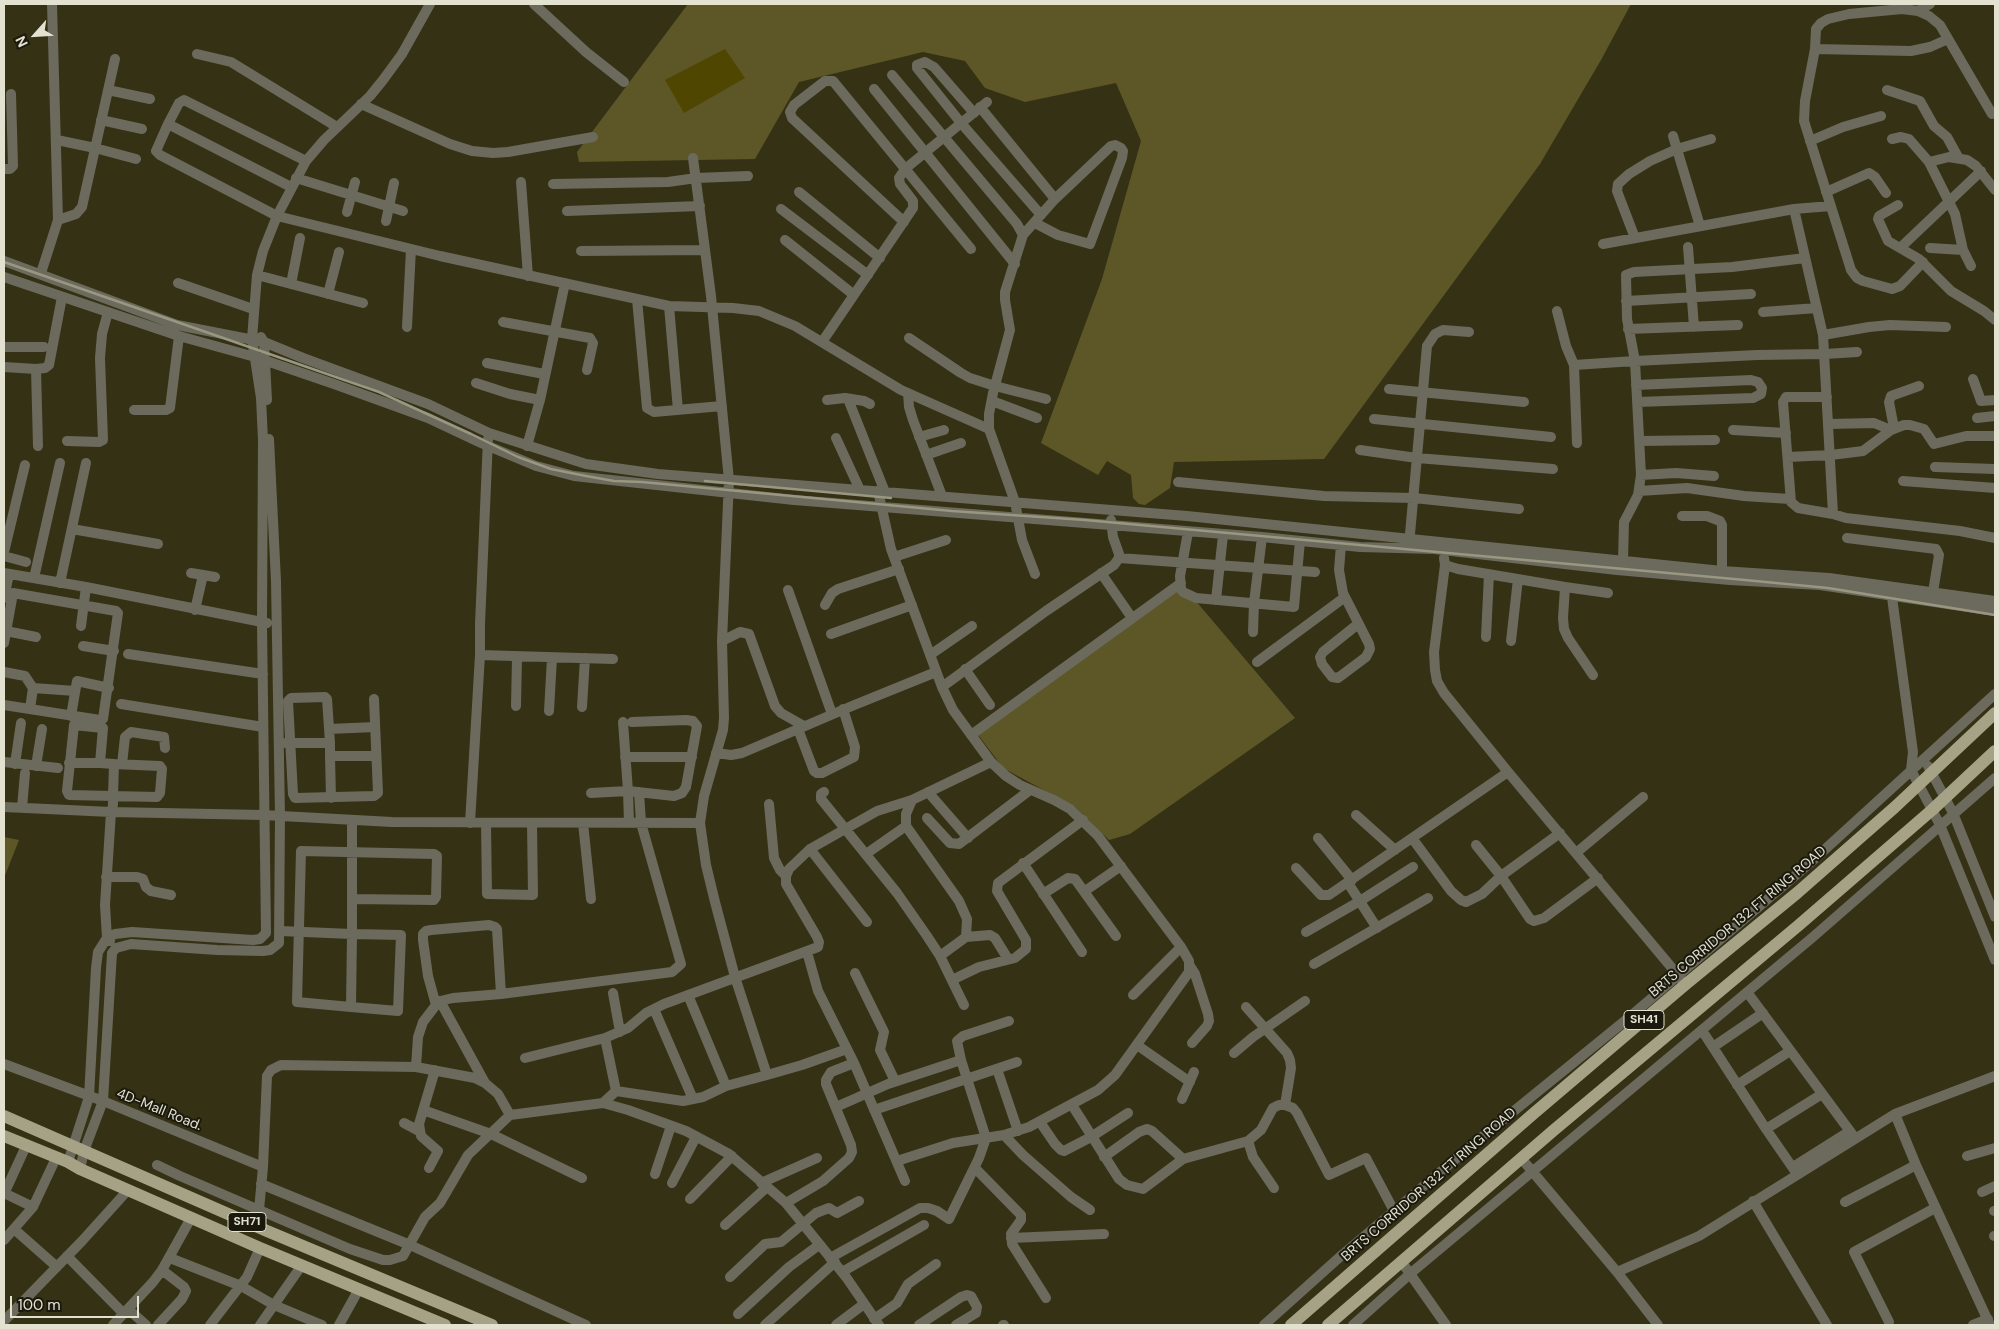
<!DOCTYPE html>
<html>
<head>
<meta charset="utf-8">
<style>
	body { margin:0 }
	#map { position:relative; width:1999px; height:1329px; overflow:hidden; background:#353115; font-family:"DM Sans",sans-serif }
	canvas { display:block }
	.frame { position:absolute; inset:0; border:5px solid #e3e2d1; pointer-events:none }
	.north { position:absolute; left:10px; top:10px; width:50px; height:50px; -webkit-text-stroke:4px #1b190d; paint-order:stroke; rotate:244deg; font-size:14px; font-weight:700; line-height:20px; text-align:center; color:#e3e2d1 }
	.north::after { content:''; display:block; margin:auto; width:18px; height:22px; background:#e3e2d1; clip-path:polygon(50% 0,100% 100%,50% 72%,0 100%) }
	.scale { position:absolute; left:10px; top:1296px; width:129px; height:22px; box-sizing:border-box; border:2px solid #e3e2d1; border-top:0; padding-left:6px; font-size:15px; line-height:18px; white-space:nowrap; color:#e3e2d1; -webkit-text-stroke:4px #1b190d; paint-order:stroke }
</style>
</head>
<body>
<div id="map">
<canvas width="1999" height="1329"></canvas>
<div class="frame"></div>
<div class="north">N</div>
<div class="scale">100 m</div>
</div>
<script>
const ctx = document.querySelector('canvas').getContext('2d');
ctx.lineJoin = 'round';
function paint(path, color) {
  ctx.fillStyle = color;
  ctx.fill(path, 'evenodd');
}
function shape(rows) {
  const path = new Path2D();
  for (const r of rows) {
    path.moveTo(r[0], r[1]);
    for (let i = 2; i < r.length; i += 2) path.lineTo(r[i], r[i + 1]);
  }
  return path;
}
function trace(path, color, width, dash) {
  ctx.strokeStyle = color;
  ctx.lineWidth = width;
  ctx.lineCap = dash ? 'butt' : 'round';
  ctx.setLineDash(dash || []);
  ctx.stroke(path);
}
function label(font, color, halo, rows, align = 'center') {
  ctx.font = font + ' "DM Sans",sans-serif';
  ctx.lineWidth = 4;
  ctx.setLineDash([]);
  ctx.textBaseline = 'middle';
  ctx.strokeStyle = halo;
  ctx.fillStyle = color;
  for (const [text, x, y, turn = 0] of rows) {
    ctx.save();
    ctx.translate(x, y);
    ctx.rotate((+turn || 0) * Math.PI / 180);
    ctx.textAlign = isNaN(turn) ? turn : align;
    if (halo) ctx.strokeText(text, 0, 0);
    ctx.fillText(text, 0, 0);
    ctx.restore();
  }
}
paint(shape([
	[688,4,1631,4,1601,60,1540,164,1324,459,1174,462,1170,488,1145,505,1139,504,1133,498,1131,475,1107,461,1098,475,1041,443,1102,279,1141,141,1116,83,1025,102,985,88,965,61,923,52,799,82,755,159,579,162,577,152],
	[1175,584,1195,600,1295,718,1130,834,1109,840,1075,807,1003,768,976,732],
	[4,837,19,840,4,878]
]), '#5d5727');
paint(shape([
	[725,49,745,78,684,113,665,80]
]), '#4e4601');
trace(shape([
	[534,4,586,52,624,82],
	[1918,11,1930,4],
	[1815,49,1911,51,1930,47,1948,39],
	[197,54,231,62,337,127],
	[892,75,1017,224,1023,235],
	[874,89,1015,264],
	[108,90,150,99],
	[1887,90,1920,101,1934,126,1947,137,1958,157],
	[361,104,450,144,472,151,493,153,508,152,593,137],
	[980,107,1055,199],
	[974,113,934,67,925,62,917,65,917,68,961,123,1041,215],
	[101,120,142,129],
	[168,124,291,187],
	[1673,136,1700,226],
	[1892,139,1901,137,1909,139,1929,162,1955,214,1963,250,1971,266],
	[57,140,95,148,136,159],
	[1810,141,1843,127,1881,116],
	[306,161,184,100,179,103,168,124,156,151,160,155,277,216,440,256,669,306,733,308,759,311,795,326,901,390,989,429,1015,502,1022,540,1035,574],
	[1929,162,1949,157,1967,160,1976,166,1995,190],
	[4,169,10,169,13,166,11,94],
	[296,178,403,211],
	[521,182,528,276],
	[553,184,668,182,696,178,748,176],
	[799,192,880,258],
	[1826,192,1869,173,1875,177,1886,193],
	[1898,205,1879,216,1878,219,1888,241,1919,259,1951,291,1984,311,1995,320],
	[781,209,868,275],
	[1794,209,1823,335,1833,514,1846,518,1960,531,1995,538],
	[567,211,700,206],
	[347,212,355,182],
	[58,220,76,214,82,207,115,59],
	[386,221,394,183],
	[904,222,792,118,790,112,794,105,825,81,833,81,971,249],
	[1635,238,1617,191,1618,184,1629,174,1650,161,1677,149,1711,139],
	[785,240,854,295],
	[1603,244,1794,209,1831,206],
	[1688,247,1694,327],
	[1901,247,1981,171],
	[1930,248,1963,250],
	[581,251,705,250],
	[4,261,177,325,264,342,303,358,428,404,489,433,586,464,658,474,1187,516,1722,571,1829,578,1995,601],
	[1923,262,1900,286,1892,289,1863,281,1857,278,1851,270,1804,121,1805,101,1815,49,1816,29,1821,23,1828,19,1849,14,1902,9,1918,11,1929,16,1940,25,1992,114],
	[41,273,58,220,52,4],
	[257,275,363,303],
	[4,277,179,336,255,357,334,384,428,418,481,443,536,466,574,476,794,500,1262,537,1360,547,1434,549,1617,570,1730,580,1820,585,1995,611],
	[178,283,253,309],
	[291,284,300,238],
	[328,294,339,252],
	[637,299,647,408,654,412,722,406],
	[1626,301,1751,294],
	[669,306,678,410],
	[1557,311,1566,346,1574,365],
	[1763,312,1817,308],
	[503,322,590,338,593,343,587,370],
	[407,327,411,249],
	[1628,329,1738,325],
	[1823,335,1869,327,1890,325,1946,327],
	[261,337,264,342,267,400],
	[909,338,961,373,970,378,995,386,1046,399],
	[822,342,913,208,913,201,900,184,899,178,905,169,987,102],
	[4,347,44,347],
	[487,363,544,374],
	[4,367,36,369,45,368,49,365,62,297],
	[36,369,38,446],
	[1973,379,1981,401,1995,400],
	[476,383,510,394,540,400],
	[1636,385,1751,380,1758,382,1762,388,1761,394,1753,398,1637,402],
	[1389,389,1524,402],
	[908,393,909,407,913,420,942,496],
	[1827,397,1786,397,1783,402,1791,502,1798,508,1833,514],
	[848,399,885,492],
	[827,400,845,398,864,401,870,404],
	[992,401,1037,418],
	[134,410,166,410,170,408,179,336],
	[1977,418,1995,416],
	[1374,419,1551,437],
	[1829,424,1874,423,1891,430],
	[1894,428,1889,402,1891,396,1919,386],
	[989,429,989,414,993,393,1010,330,1005,300,1005,292,1023,235,1055,199,1111,146,1115,145,1121,148,1123,151,1122,158,1090,244,1058,235,1035,223],
	[1733,430,1786,433],
	[919,437,944,430],
	[836,438,860,490],
	[67,441,99,442,103,440,100,358,102,334,108,312],
	[1640,441,1715,440],
	[1577,443,1574,365,1635,361,1627,319,1626,275,1634,272,1732,267,1805,258],
	[527,446,540,400,565,283],
	[1360,450,1417,458,1553,469],
	[926,455,961,443],
	[1788,457,1831,455,1863,451,1891,430,1904,425,1910,425,1924,429,1934,444,1966,436,1995,436],
	[1935,467,1995,469],
	[1641,475,1676,473,1714,476],
	[1903,481,1995,488],
	[1178,482,1324,496,1414,498,1519,509],
	[878,491,891,549,942,687,953,710,991,762],
	[1639,491,1687,488,1744,496,1790,499],
	[1682,516,1707,516,1720,521,1722,525,1722,571],
	[72,529,158,544],
	[1188,532,1180,576,1181,589,1183,592,1196,598,1294,607,1300,541],
	[1847,538,1936,549,1939,555,1933,592],
	[1341,545,1339,570,1343,593,1369,644,1370,649,1366,657,1338,678,1332,677,1322,664,1320,657,1323,652,1358,624],
	[1409,545,1427,346,1435,334,1443,330,1469,332],
	[4,552,25,465],
	[4,556,26,562],
	[894,557,946,540],
	[1119,558,1315,572],
	[1444,558,1445,565,1458,569,1565,587],
	[1623,561,1624,522,1638,495,1641,475,1635,361,1757,355,1825,354,1857,352],
	[1445,565,1434,652,1435,670,1437,681,1444,693,1508,772,1682,980],
	[4,573,86,587,267,623],
	[191,573,215,577],
	[1101,573,1132,618],
	[34,578,60,463],
	[60,583,86,463],
	[788,590,832,714],
	[1891,590,1913,752,1911,770,1940,825,1995,960],
	[4,598,9,574],
	[1216,600,1223,535],
	[825,605,832,593,838,589,899,569],
	[195,610,203,575],
	[81,626,86,587],
	[6,631,36,637],
	[1253,632,1254,603,1262,537],
	[831,634,912,605],
	[1486,637,1489,574],
	[722,641,740,632,749,634,775,706,781,713,804,726],
	[1511,641,1518,579],
	[4,643,13,593,116,611,118,613,103,719,100,720,4,705],
	[83,646,114,651],
	[128,654,263,674],
	[480,655,613,659],
	[930,655,972,626],
	[1257,662,1345,597],
	[965,669,990,705],
	[4,672,25,676,33,688,75,691],
	[1593,675,1568,638,1564,629,1563,618,1565,587,1608,593],
	[942,687,1046,611,1114,565,1119,558,1119,554,1113,537,1111,520],
	[121,704,263,727],
	[516,706,517,657],
	[582,707,585,658],
	[30,709,33,688],
	[549,711,552,658],
	[71,716,77,681,109,688],
	[623,722,628,791,674,796,682,793,686,787,697,726,693,721,686,720,632,722],
	[329,729,375,727],
	[798,729,814,771,817,773,822,773,854,757,855,747,843,709],
	[971,735,1181,583],
	[285,743,330,743,330,756,376,756],
	[330,743,327,699,325,697,291,698,288,701,293,794,295,798,374,796,378,793,374,699],
	[716,753,731,755,742,753,852,706,936,672],
	[330,756,331,798],
	[625,757,692,757],
	[4,762,58,768],
	[69,763,100,763],
	[15,764,21,723],
	[122,764,125,737,131,732,164,737,165,748],
	[36,766,42,729],
	[1928,766,1953,813,1995,917],
	[824,792,821,794,821,799,897,893,927,936,940,956,964,1005],
	[928,792,968,838],
	[591,793,628,791,629,823],
	[912,800,906,814,906,826,959,901,967,919,966,937,940,956],
	[769,804,774,858,780,870,786,876],
	[4,807,111,812,263,815,392,822,700,823,704,796,723,730,724,718,722,641,729,480,711,296,693,158],
	[22,808,25,773],
	[112,812,113,804,113,796,114,764,160,766,162,769,160,793,157,797,69,795,67,791,74,725,103,728,100,763,114,764],
	[1356,815,1395,850],
	[927,818,950,843,959,844,1030,790],
	[470,823,480,655,480,624,488,439],
	[486,823,487,894,533,895,532,823],
	[583,823,591,899],
	[1318,838,1352,880],
	[1412,838,1451,891,1461,900,1466,902,1482,894,1501,876,1560,833],
	[1476,845,1501,876,1530,919,1534,921,1544,918,1598,878],
	[810,849,867,922],
	[1576,853,1643,797],
	[866,854,906,826],
	[1023,863,1082,952],
	[1296,868,1321,895,1329,895,1508,772],
	[106,877,137,877,143,879,146,887,151,891,171,895],
	[1348,883,1377,928],
	[1085,891,1121,866],
	[1043,894,1068,878,1075,879,1116,936],
	[280,931,352,934,401,935,398,1011,351,1007,352,934,352,820],
	[1306,932,1360,901,1413,867],
	[966,937,990,935,995,938,1008,959],
	[110,941,107,938,105,905,111,812],
	[1314,964,1428,898],
	[1190,966,1195,974,1208,1014,1209,1021,1207,1026,1192,1043],
	[855,973,884,1032,880,1050,895,1081],
	[952,980,979,967,1015,958,1026,949,1026,940,997,891,998,883,1083,820],
	[1747,992,1855,1138],
	[613,993,620,1032],
	[688,995,726,1086],
	[1133,995,1181,947],
	[440,1001,485,1083],
	[436,1005,428,976,423,940,423,934,426,931,431,930,489,925,495,927,497,929,501,994],
	[351,1007,297,1002,301,851,434,854,437,856,436,897,434,900,352,899],
	[1246,1007,1287,1053,1290,1060,1291,1068,1285,1105],
	[654,1009,693,1099],
	[1705,1035,1766,1129],
	[1137,1045,1190,1082],
	[1713,1047,1763,1013],
	[1234,1053,1253,1037,1305,1001],
	[525,1058,605,1038],
	[854,1063,905,1181],
	[4,1064,103,1101,263,1167,259,1210],
	[416,1067,418,1037,423,1022,436,1005,440,1001,453,998,501,994,672,972,681,964,641,823,639,792],
	[997,1069,1018,1131],
	[767,1075,802,1065,847,1049],
	[1737,1085,1790,1051],
	[616,1091,683,1101,703,1097,726,1086,767,1075,735,977,715,902,706,865,700,823],
	[1182,1099,1194,1072],
	[603,1103,628,1110,686,1131,729,1154,786,1203,846,1277,879,1325],
	[1072,1105,1119,1179,1127,1185,1143,1189,1183,1159,1248,1141,1261,1130,1273,1108,1279,1105,1285,1105,1293,1108,1297,1113,1329,1175,1366,1158,1394,1211],
	[836,1107,888,1084,961,1060],
	[423,1110,491,1134,582,1178],
	[874,1110,1017,1062],
	[1895,1114,1995,1076],
	[1040,1122,1055,1144,1061,1150,1064,1151,1091,1137,1128,1113],
	[404,1123,419,1131],
	[1004,1135,1023,1155,1071,1197,1090,1210],
	[1248,1141,1253,1157,1274,1188],
	[1967,1156,1995,1148],
	[1104,1157,1139,1132,1147,1129,1152,1131,1183,1159],
	[1521,1158,1617,1272,1699,1236,1895,1114,1916,1165,1990,1325],
	[68,1162,89,1097,96,968,98,952,107,938,115,934,132,932,253,940,260,939,266,933,262,623,263,440,261,398,252,339,257,275,263,251,277,216,306,161,324,140,370,96,383,80,402,54,430,4],
	[157,1165,180,1176,350,1249,383,1260,390,1260,403,1256,425,1217,440,1203,468,1155,510,1115,603,1103,616,1091,605,1038,628,1028,646,1013,664,1004,818,947,819,942,817,937,786,884,786,876,789,869,810,849,877,811,912,800,991,762,1006,776,1020,785,1054,800,1070,809,1098,836,1181,947,1189,961,1189,972,1115,1075,1098,1090,1029,1127,1004,1135,953,1143,897,1161],
	[263,1167,267,1076,271,1070,281,1065,416,1067,475,1078,485,1083,498,1094,510,1115],
	[1793,1167,1850,1131],
	[429,1168,438,1151,421,1136,419,1124,435,1070],
	[975,1168,1021,1215,1021,1220,1011,1234,1012,1244,1046,1298],
	[80,1169,84,1151,103,1101,112,953,116,948,131,944,217,950,263,951,270,950,279,943,280,816,276,581,269,439],
	[655,1174,671,1126],
	[1797,1174,1766,1129,1822,1094],
	[672,1183,696,1137],
	[761,1183,817,1158],
	[261,1184,410,1245,586,1325],
	[1982,1192,1995,1186],
	[4,1193,33,1207],
	[4,1194,26,1146],
	[690,1199,732,1156],
	[1753,1201,1827,1325],
	[1845,1202,1916,1165],
	[786,1203,823,1181,849,1158,852,1152,851,1145,826,1084,826,1080,831,1072,854,1063,818,991,807,952],
	[1994,1211,1995,1211],
	[725,1225,767,1187],
	[14,1229,57,1267],
	[1994,1236,1995,1236],
	[1011,1238,1104,1234],
	[4,1240,33,1207,56,1158],
	[67,1256,124,1314],
	[170,1258,241,1286,274,1305,322,1325],
	[830,1258,920,1208,928,1208,937,1211,949,1219,979,1158,986,1138,961,1060,957,1041,963,1036,1009,1021],
	[1401,1261,1446,1325],
	[842,1272,924,1225],
	[1617,1272,1658,1325],
	[730,1277,765,1244,781,1242,816,1213,829,1208,837,1213,859,1201],
	[128,1309,146,1325],
	[738,1314,789,1267,819,1245],
	[874,1319,897,1303,908,1284,936,1264],
	[4,1321,82,1241,128,1190],
	[1889,1322,1854,1252,1935,1208],
	[113,1325,153,1282,162,1270,191,1218],
	[158,1325,182,1299,186,1291,184,1287,162,1270],
	[210,1325,247,1277,260,1248],
	[260,1325,302,1265],
	[339,1325,359,1289],
	[765,1325,835,1262],
	[836,1325,864,1304],
	[919,1325,961,1297,967,1295,971,1296,977,1307,976,1313,956,1325],
	[1003,1325,1004,1325],
	[1264,1325,1342,1255,1477,1141,1626,1020,1810,863,1995,694],
	[1353,1325,1411,1273,1813,937,1995,778],
	[1973,1325,1988,1319]
]), '#6b6a5c', 10);
trace(shape([
	[4,1116,267,1231,492,1325],
	[4,1136,68,1162,80,1169,260,1248,445,1325],
	[1291,1325,1533,1114,1686,984,1797,893,1895,807,1995,713],
	[1328,1325,1554,1130,1799,925,1932,810,1995,751]
]), '#a5a286', 12);
trace(shape([
	[4,262,379,392,471,434,518,457,551,469,586,476,614,481,642,482,952,511,1085,520,1745,580,1828,588,1995,615],
	[705,481,891,498]
]), '#999781', 2.5);
for (const [x, y, w] of [
	[1644,1020,40],
	[247,1222,38]
]) {
  const box = new Path2D();
  box.roundRect(x - w / 2, y - 9.5, w, 19, 4);
  ctx.fillStyle = '#1b190d';
  ctx.fill(box);
  trace(box, '#e3e2d1', 1);
}
label('bold 12px', '#e3e2d1', null, [
	["SH41",1644,1020],
	["SH71",247,1222]
]);
label('14px', '#e3e2d1', '#1b190d', [
	["BRTS CORRIDOR 132 FT RING ROAD",1738,922,-40],
	["4D-Mall Road.",159,1110,22],
	["BRTS CORRIDOR 132 FT RING ROAD",1429,1185,-41]
]);
</script>
</body>
</html>
